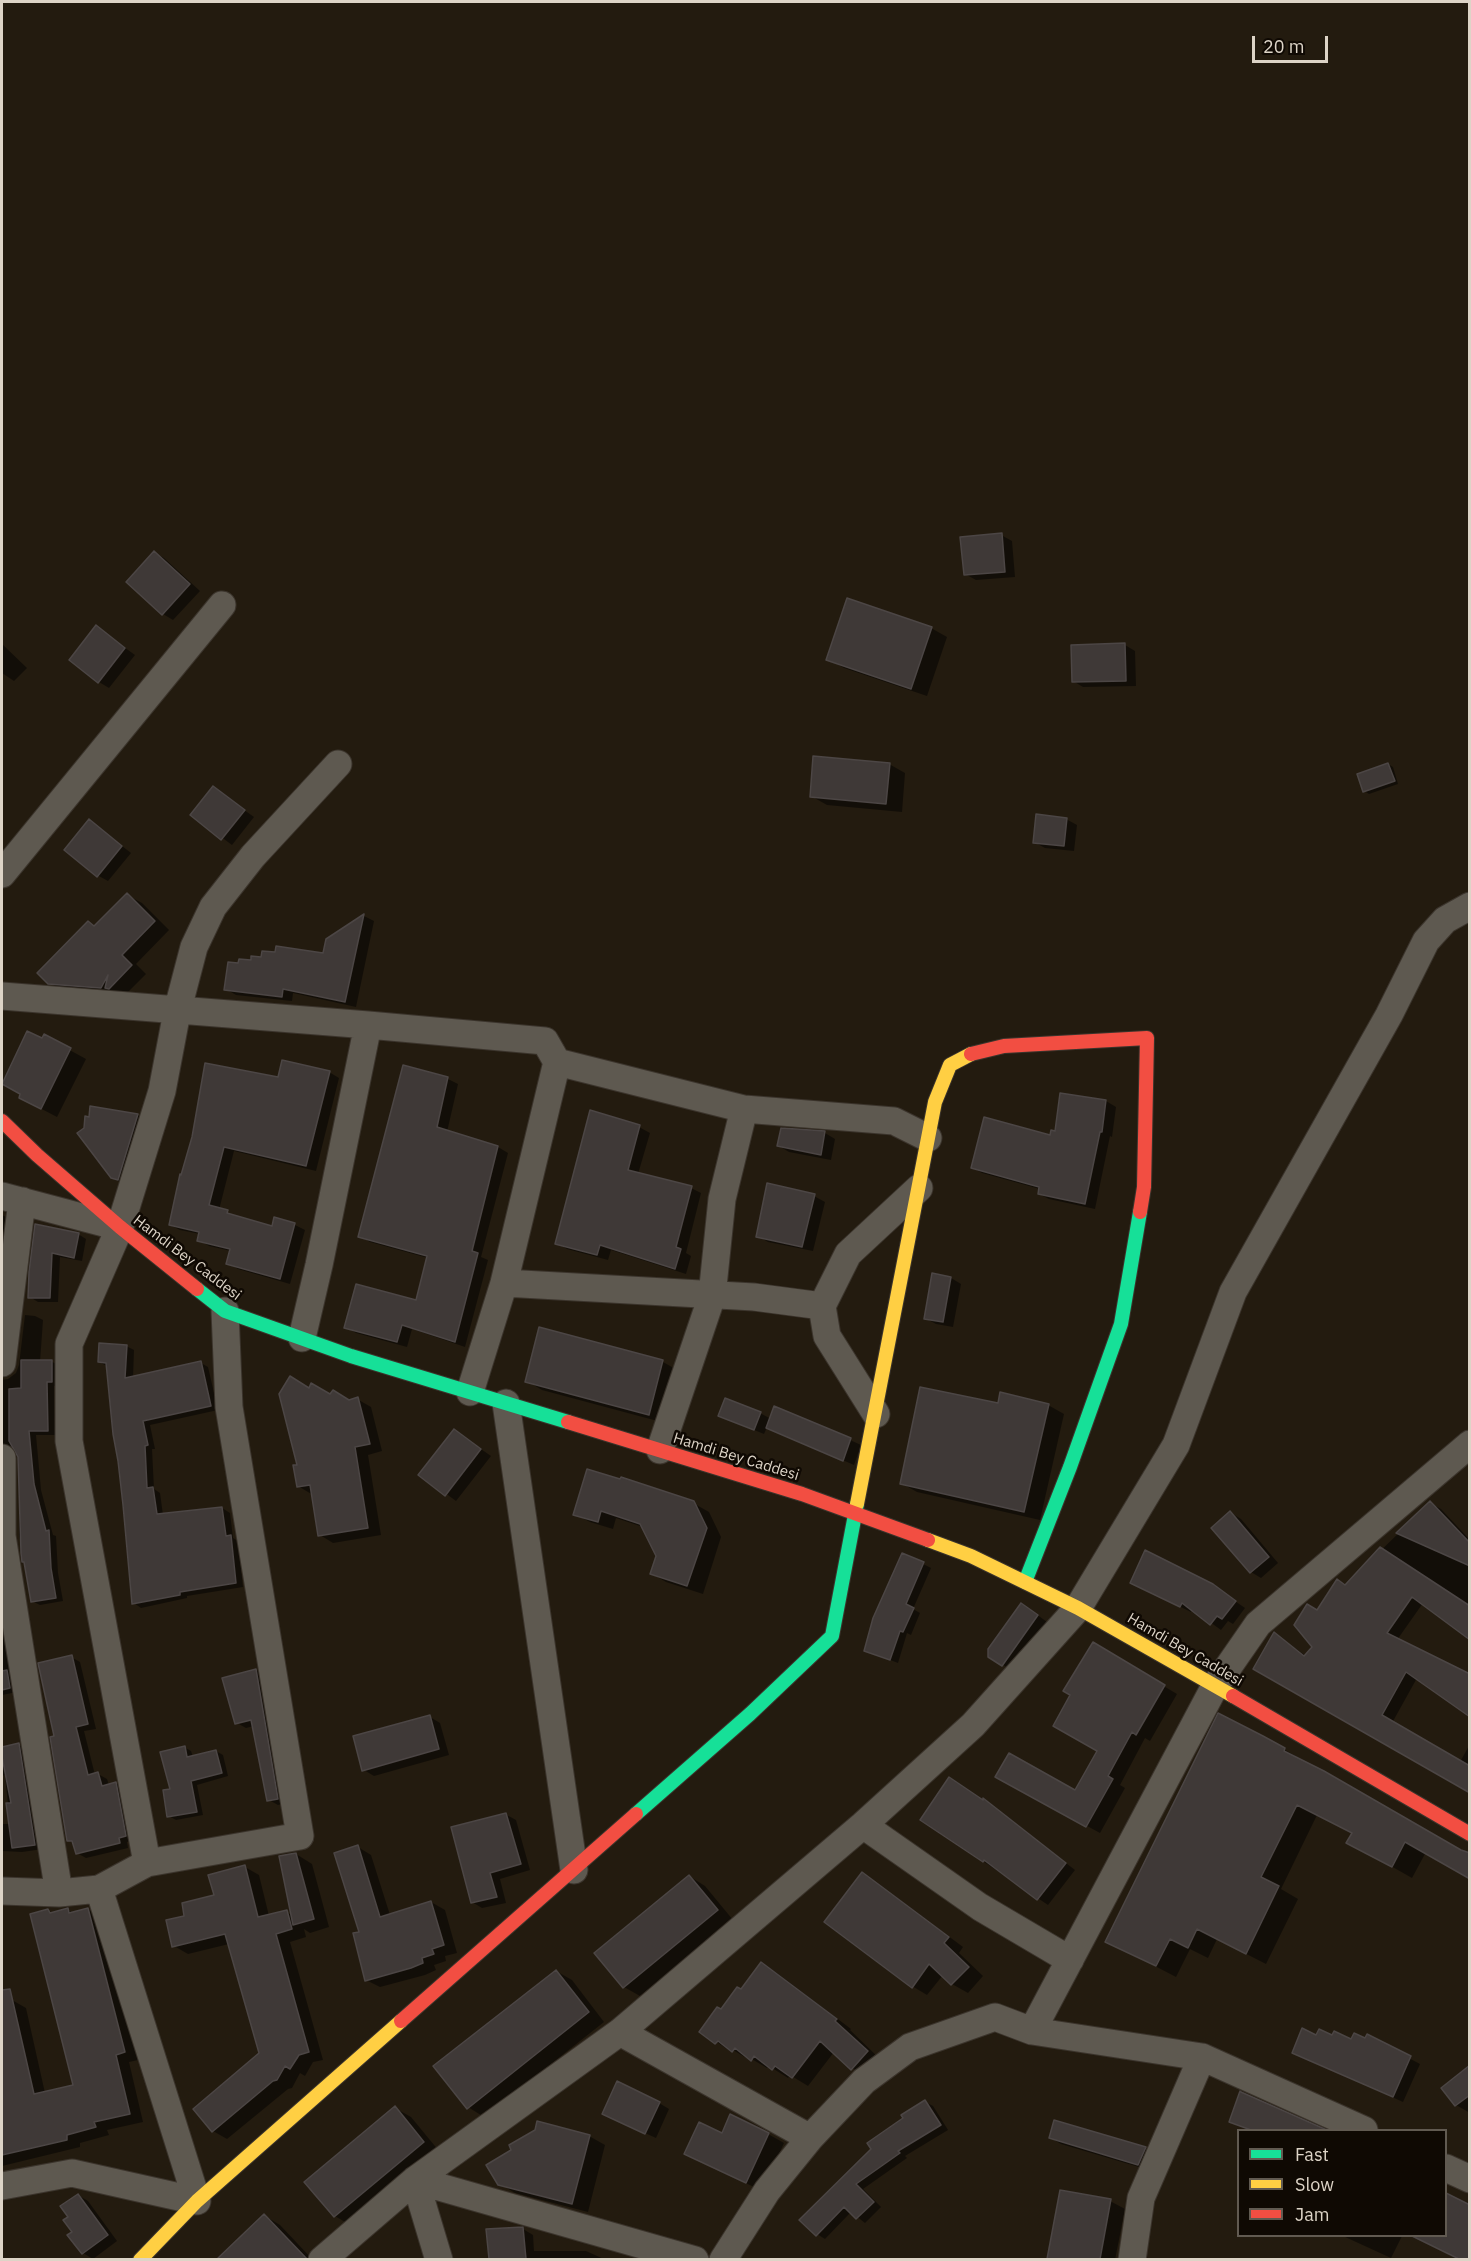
<!DOCTYPE html>
<html>
<head>
<meta charset="utf-8">
<style>
	body { margin:0 }
	#map { position:relative; width:1471px; height:2261px; overflow:hidden; background:#231b0f; font-family:"IBM Plex Sans",sans-serif }
	canvas { display:block }
	.frame { position:absolute; inset:0; border:3px solid #ddd4c7; pointer-events:none }
	.legend { position:absolute; left:1237px; top:2129px; width:210px; height:108px; box-sizing:border-box; background:#0f0903; border:2px solid #615a51; margin:0; padding:8px 10px; list-style:none; font-size:18px; color:#ddd4c7 }
	.legend li { display:flex; align-items:center; gap:12px; height:30px }
	.legend b { width:30px; border:2px solid #615a51 }
	.scale { position:absolute; left:1252px; top:36px; width:76px; height:27px; box-sizing:border-box; border:3px solid #ddd4c7; border-top:0; padding-left:8px; font-size:18px; line-height:21px; white-space:nowrap; color:#ddd4c7; -webkit-text-stroke:4px #0f0903; paint-order:stroke }
</style>
</head>
<body>
<div id="map">
<canvas width="1471" height="2261"></canvas>
<div class="frame"></div>
<ul class="legend">
<li><b style="height:8px;background:#16e098"></b>Fast</li>
<li><b style="height:8px;background:#ffcf43"></b>Slow</li>
<li><b style="height:8px;background:#f24e42"></b>Jam</li>
</ul>
<div class="scale">20 m</div>
</div>
<script>
const ctx = document.querySelector('canvas').getContext('2d');
ctx.lineJoin = 'round';
function paint(path, color) {
  ctx.fillStyle = color;
  ctx.fill(path, 'evenodd');
}
function shape(rows) {
  const path = new Path2D();
  for (const r of rows) {
    path.moveTo(r[0], r[1]);
    for (let i = 2; i < r.length; i += 2) path.lineTo(r[i], r[i + 1]);
  }
  return path;
}
function trace(path, color, width, dash) {
  ctx.strokeStyle = color;
  ctx.lineWidth = width;
  ctx.lineCap = dash ? 'butt' : 'round';
  ctx.setLineDash(dash || []);
  ctx.stroke(path);
}
function label(font, color, halo, rows, align = 'center') {
  ctx.font = font + ' "IBM Plex Sans",sans-serif';
  ctx.lineWidth = 5;
  ctx.setLineDash([]);
  ctx.textBaseline = 'middle';
  ctx.strokeStyle = halo;
  ctx.fillStyle = color;
  for (const [text, x, y, turn = 0] of rows) {
    ctx.save();
    ctx.translate(x, y);
    ctx.rotate((+turn || 0) * Math.PI / 180);
    ctx.textAlign = isNaN(turn) ? turn : align;
    if (halo) ctx.strokeText(text, 0, 0);
    ctx.fillText(text, 0, 0);
    ctx.restore();
  }
}
paint(shape([
	[1001,535,1012,541,1015,577,976,580,965,574],
	[154,552,164,558,200,591,173,620,163,614],
	[96,627,135,655,109,688,99,682],
	[931,628,947,637,927,696,844,668,828,659],
	[2,644,27,668,14,681,2,673],
	[1125,645,1135,651,1136,686,1083,687,1073,681,1072,646],
	[889,764,905,773,902,812,827,805,811,796],
	[1388,764,1393,767,1398,784,1369,794,1364,791],
	[213,788,254,817,232,845,192,815],
	[1066,819,1077,825,1074,851,1045,848,1034,842],
	[90,821,131,853,108,881,97,875],
	[127,895,142,903,169,930,136,964,146,974,124,996,64,991,49,983,95,927],
	[364,916,374,921,356,1007,293,993,292,1001,236,995,226,989,240,965,263,958,324,955,327,940],
	[44,1036,86,1059,57,1117,36,1106],
	[404,1067,448,1079,458,1084,447,1132,498,1147,508,1153,481,1257,488,1260,465,1347,412,1329,407,1347,356,1333,346,1327,417,1301,428,1258,370,1242,360,1236],
	[329,1072,339,1078,316,1171,234,1151,219,1210,237,1217,273,1228,275,1219,295,1225,305,1230,290,1284,238,1269,228,1263,231,1251,209,1246,199,1240,200,1234,180,1230,170,1225,181,1176,279,1078],
	[1061,1095,1106,1101,1116,1107,1112,1137,1110,1136,1095,1209,1049,1199,1039,1194,1040,1189,982,1173,973,1168,1051,1137,1056,1133],
	[91,1108,138,1115,154,1124,128,1187,112,1177,85,1129,90,1118],
	[639,1127,650,1133,638,1174,691,1188,701,1193,686,1253,691,1256,686,1274,611,1250,608,1260,567,1249,557,1243],
	[782,1129,825,1133,835,1139,831,1160,789,1152,779,1146],
	[814,1196,825,1202,813,1251,768,1242,758,1236],
	[2,1215,6,1217,3,1235,2,1235],
	[36,1226,78,1234,86,1239,82,1261,60,1257,58,1302,38,1302,30,1297],
	[951,1278,961,1284,953,1327,936,1324,925,1318],
	[25,1315,35,1316,43,1320,40,1362,51,1361,59,1366,59,1385,54,1386,55,1435,36,1435,41,1490,53,1535,56,1536,58,1573,63,1601,40,1605,32,1601,19,1535,19,1457,14,1447,10,1446,2,1449,2,1380,8,1379,16,1373,19,1365],
	[540,1329,663,1362,679,1371,665,1423,542,1390,527,1381],
	[126,1346,134,1350,133,1378,201,1363,208,1367,218,1410,150,1425,155,1449,152,1449,154,1489,160,1493,163,1515,222,1508,230,1513,233,1538,238,1541,243,1587,187,1596,187,1598,141,1608,134,1603,125,1505,107,1366,99,1362],
	[309,1389,349,1401,357,1399,371,1407,382,1451,368,1455,381,1535,333,1543,320,1535,313,1495,298,1486,299,1466],
	[999,1405,1048,1405,1064,1414,1040,1520,917,1492,901,1483],
	[760,1413,771,1419,850,1440,861,1445,854,1465,767,1427,764,1434,720,1416],
	[455,1431,491,1456,456,1501,421,1475],
	[588,1471,693,1503,709,1512,721,1537,703,1594,666,1582,651,1573,657,1556,643,1527,616,1518,613,1529,590,1522,575,1514],
	[1430,1503,1441,1509,1470,1540,1470,1638,1423,1603,1397,1640,1417,1678,1392,1723,1460,1762,1470,1744,1470,1793,1255,1668,1275,1634,1306,1656,1314,1647,1318,1611],
	[1231,1513,1241,1519,1278,1563,1261,1578,1251,1572],
	[923,1564,931,1568,913,1609,920,1613,911,1635,907,1633,898,1663,865,1650],
	[1142,1588,1216,1588,1245,1608,1233,1624,1228,1621,1221,1630,1192,1609,1191,1612],
	[1032,1611,1047,1622,1013,1671,1003,1665],
	[2,1630,8,1633,17,1692,2,1695],
	[1093,1644,1177,1694,1150,1741,1145,1738,1120,1785,1125,1788,1100,1833,997,1777,1076,1792,1099,1751,1072,1694],
	[71,1657,80,1662,96,1729,84,1731,95,1775,98,1774,107,1779,109,1785,116,1783,124,1788,134,1840,127,1842,128,1848,86,1858,77,1853,75,1844,68,1840,56,1737],
	[256,1670,265,1675,286,1803,278,1805,269,1800,254,1726,246,1728,237,1723],
	[430,1717,440,1723,449,1755,374,1776,364,1770],
	[1263,1737,1460,1852,1426,1852,1412,1878,1368,1853,1353,1833,1317,1815,1281,1889,1298,1899,1266,1964,1217,1939,1208,1958,1190,1949,1176,1977,1107,1941],
	[19,1745,27,1750,43,1849,22,1852,2,1851,2,1824,10,1824,5,1775,2,1776,2,1748],
	[184,1747,191,1751,193,1757,216,1751,223,1755,228,1776,197,1785,203,1815,176,1820,169,1816,171,1790],
	[984,1800,1075,1870,1048,1905,922,1820],
	[505,1814,516,1820,530,1870,500,1879,506,1903,482,1908,472,1902],
	[358,1847,371,1855,390,1915,431,1902,445,1910,457,1953,445,1956,446,1961,434,1965,436,1970,425,1975,380,1987,366,1980,361,1933],
	[296,1854,312,1864,329,1927,310,1933,304,1929,306,1937,290,1942,323,2060,313,2062,305,2076,300,2073,292,2088,288,2089,227,2139,213,2131,261,2053,229,1944,188,1954,174,1946,186,1917,216,1896,245,1867,259,1875,269,1916,286,1912,292,1915],
	[862,1874,877,1883,963,1947,959,1953,983,1976,968,1993,952,1984,943,1975,927,1995,912,1986],
	[689,1876,705,1886,733,1920,640,1996,624,1987],
	[88,1909,102,1917,138,2060,129,2062,143,2122,107,2130,109,2135,80,2143,80,2147,2,2166,2,2003,12,2000,26,2008,45,2093,75,2086,48,1910,54,1914,68,1910,74,1913],
	[762,1964,777,1973,851,2029,850,2030,882,2061,867,2077,852,2068,834,2052,808,2086,790,2075,788,2078,769,2066,767,2068,750,2058,748,2059,733,2050,732,2052,701,2032,742,1991],
	[556,1971,572,1980,604,2022,484,2117,468,2107],
	[1367,2036,1420,2064,1403,2102,1293,2052,1317,2037,1352,2041,1366,2040],
	[1470,2067,1470,2113,1456,2105],
	[925,2102,933,2106,948,2130,905,2156,907,2158,863,2189,881,2207,865,2223,851,2212,825,2239,817,2234,802,2220],
	[659,2103,669,2109,656,2138,614,2119],
	[395,2108,411,2117,439,2151,350,2225,335,2216],
	[1231,2121,1318,2128,1322,2130,1250,2130],
	[768,2134,784,2143,762,2191,686,2154],
	[589,2136,605,2145,588,2212,515,2193,499,2183],
	[1051,2138,1145,2148,1155,2154,1149,2170,1061,2144],
	[1061,2192,1110,2201,1125,2209,1115,2260,1049,2260],
	[78,2195,88,2201,117,2241,93,2259,83,2253,74,2232],
	[1449,2197,1470,2207,1470,2260,1459,2260,1427,2243,1446,2236,1446,2204],
	[265,2216,280,2225,313,2260,219,2260],
	[523,2229,533,2235,534,2251,586,2251,606,2260,490,2260,488,2231],
	[1343,2236,1402,2236,1391,2258]
]), '#0007');
const building = shape([
	[1002,533,1005,572,964,575,960,537,1002,533],
	[154,551,190,584,162,615,126,582,154,551],
	[847,598,932,627,911,689,826,660,847,598],
	[96,625,125,648,98,683,69,660,96,625],
	[1125,643,1126,681,1072,682,1071,645,1125,643],
	[813,756,890,763,886,804,810,797,813,756],
	[1388,763,1395,781,1363,792,1357,774,1388,763],
	[213,786,245,810,221,840,190,815,213,786],
	[1036,814,1067,818,1064,846,1033,843,1036,814],
	[89,819,122,846,97,877,64,850,89,819],
	[127,893,155,921,122,955,132,965,109,989,105,988,108,975,101,988,48,984,37,973,88,921,94,926,127,893],
	[364,914,345,1002,283,989,282,997,224,990,228,962,238,963,239,959,251,960,251,956,261,957,262,951,275,952,276,946,323,953,326,939,364,914],
	[27,1031,42,1038,44,1034,71,1048,41,1109,19,1098,20,1094,2,1084,27,1031],
	[282,1060,330,1071,306,1166,224,1147,209,1205,228,1210,227,1213,272,1226,274,1217,295,1223,280,1279,226,1264,230,1249,197,1241,199,1232,169,1225,180,1174,181,1175,192,1137,205,1063,278,1077,282,1060],
	[403,1065,448,1077,437,1127,498,1146,472,1251,478,1253,455,1342,402,1325,397,1342,344,1328,356,1284,416,1300,427,1256,358,1237,403,1065],
	[1060,1093,1106,1100,1102,1132,1100,1132,1085,1204,1038,1194,1039,1187,971,1168,984,1117,1050,1135,1051,1130,1055,1131,1060,1093],
	[90,1106,138,1114,118,1180,111,1178,77,1133,84,1128,85,1116,89,1117,90,1106],
	[590,1110,640,1125,628,1170,692,1186,676,1247,681,1249,675,1269,600,1245,597,1255,555,1244,590,1110],
	[781,1128,825,1131,821,1155,777,1146,781,1128],
	[767,1183,815,1194,802,1247,756,1237,767,1183],
	[35,1224,79,1233,74,1258,52,1253,50,1298,28,1298,29,1272,35,1224],
	[932,1273,951,1277,943,1322,924,1319,932,1273],
	[539,1327,663,1360,649,1415,525,1382,539,1327],
	[99,1343,127,1345,125,1378,201,1361,211,1406,143,1421,148,1445,145,1446,147,1488,153,1487,157,1514,222,1507,226,1536,231,1535,236,1583,180,1592,180,1595,132,1604,123,1505,118,1461,113,1434,106,1363,98,1362,99,1343],
	[21,1360,52,1360,52,1382,47,1382,48,1431,29,1431,34,1484,46,1531,49,1530,51,1568,56,1598,31,1602,24,1562,22,1562,21,1553,18,1457,9,1441,9,1389,21,1388,21,1360],
	[290,1376,309,1388,311,1383,330,1394,333,1390,349,1400,358,1397,370,1444,355,1447,368,1528,318,1536,310,1485,297,1487,293,1465,297,1465,279,1394,290,1376],
	[920,1387,998,1403,1000,1392,1049,1404,1024,1512,900,1484,920,1387],
	[725,1398,761,1412,754,1430,718,1416,725,1398],
	[774,1406,851,1438,843,1461,766,1428,774,1406],
	[454,1429,481,1449,445,1496,418,1475,454,1429],
	[587,1469,620,1479,621,1477,694,1501,707,1528,687,1586,650,1574,656,1556,640,1524,601,1511,598,1522,573,1515,587,1469],
	[1430,1501,1470,1543,1470,1566,1396,1533,1430,1501],
	[1230,1511,1269,1557,1250,1573,1211,1528,1230,1511],
	[1380,1547,1470,1606,1470,1640,1412,1597,1387,1633,1470,1674,1470,1717,1406,1672,1382,1715,1470,1766,1470,1793,1253,1669,1274,1632,1304,1656,1312,1647,1294,1625,1307,1604,1317,1610,1337,1579,1345,1585,1380,1547],
	[1145,1550,1213,1584,1236,1601,1222,1619,1217,1616,1210,1625,1182,1603,1180,1607,1130,1583,1145,1550],
	[902,1553,924,1562,906,1604,914,1608,903,1632,900,1631,890,1660,864,1651,873,1618,902,1553],
	[1021,1603,1038,1615,1002,1666,988,1657,988,1649,1021,1603],
	[1093,1642,1165,1685,1136,1735,1132,1732,1108,1776,1113,1779,1086,1827,995,1777,1009,1753,1075,1790,1097,1751,1053,1726,1070,1695,1063,1691,1093,1642],
	[72,1655,88,1724,76,1727,88,1775,98,1772,102,1786,116,1782,126,1836,119,1838,120,1843,76,1854,72,1841,67,1841,50,1737,54,1736,38,1663,72,1655],
	[256,1669,278,1799,267,1801,251,1720,235,1724,222,1678,256,1669],
	[7,1670,10,1688,2,1690,2,1671,7,1670],
	[1218,1713,1263,1736,1285,1748,1284,1751,1324,1771,1461,1850,1470,1853,1470,1879,1405,1842,1392,1867,1346,1843,1352,1833,1297,1805,1261,1877,1279,1886,1246,1954,1197,1929,1188,1948,1170,1939,1156,1966,1105,1942,1218,1713],
	[430,1715,439,1749,362,1771,353,1736,430,1715],
	[19,1743,35,1845,12,1848,6,1803,11,1803,2,1757,2,1747,19,1743],
	[185,1746,187,1757,216,1750,222,1773,191,1781,197,1812,167,1817,163,1790,170,1789,160,1752,185,1746],
	[949,1777,983,1800,983,1798,1066,1863,1037,1900,984,1860,983,1862,920,1820,949,1777],
	[506,1813,521,1864,490,1873,497,1897,471,1903,451,1827,506,1813],
	[358,1845,380,1917,431,1901,444,1945,432,1949,434,1954,422,1958,423,1963,411,1968,365,1981,353,1933,359,1932,334,1853,358,1845],
	[296,1853,314,1919,293,1925,279,1856,296,1853],
	[245,1865,258,1917,287,1910,292,1929,276,1934,309,2052,299,2055,290,2069,285,2066,277,2080,273,2081,212,2132,193,2109,259,2053,225,1934,172,1947,166,1920,184,1916,182,1903,214,1895,208,1875,245,1865],
	[862,1872,949,1937,944,1943,969,1967,951,1985,929,1964,912,1988,824,1922,862,1872],
	[689,1875,718,1910,623,1988,594,1953,689,1875],
	[68,1908,69,1913,88,1908,125,2052,116,2055,130,2114,94,2122,96,2127,67,2135,67,2140,2,2155,2,1990,10,1989,34,2094,73,2085,30,1914,48,1909,50,1913,68,1908],
	[761,1962,837,2019,835,2021,868,2051,851,2070,820,2041,792,2078,775,2066,772,2070,754,2056,751,2061,735,2048,732,2052,718,2041,715,2044,699,2032,717,2007,721,2009,737,1987,741,1989,761,1962],
	[556,1970,589,2012,467,2109,433,2066,556,1970],
	[1302,2028,1316,2035,1319,2029,1332,2035,1334,2031,1351,2039,1354,2033,1365,2038,1367,2034,1411,2056,1393,2097,1292,2053,1302,2028],
	[1470,2065,1470,2095,1455,2106,1441,2088,1470,2065],
	[617,2081,660,2102,645,2134,602,2114,617,2081],
	[1240,2091,1241,2092,1327,2130,1251,2130,1229,2122,1240,2091],
	[925,2100,941,2125,898,2151,900,2153,856,2184,874,2202,856,2219,844,2207,816,2236,799,2220,871,2149,867,2143,903,2118,901,2115,925,2100],
	[395,2106,424,2142,334,2217,304,2182,395,2106],
	[730,2114,769,2133,746,2183,684,2154,699,2122,722,2133,730,2114],
	[1054,2120,1146,2147,1138,2165,1049,2138,1054,2120],
	[537,2121,590,2135,572,2204,498,2185,486,2165,511,2150,509,2145,535,2130,537,2121],
	[1060,2190,1111,2199,1100,2259,1047,2259,1060,2190],
	[1446,2193,1470,2205,1470,2259,1459,2259,1410,2235,1446,2235,1446,2193],
	[78,2194,108,2235,82,2254,67,2235,72,2232,63,2220,68,2217,60,2206,78,2194],
	[264,2214,307,2259,217,2259,264,2214],
	[523,2227,526,2259,489,2259,486,2229,523,2227]
]);
paint(building, '#3f3937');
trace(building, '#4c4645', 1.5);
const street = shape([
	[2,874,222,605],
	[2,996,368,1025,545,1041,557,1062,504,1283,470,1392],
	[557,1062,744,1109,894,1121,928,1138],
	[2,1196,119,1227],
	[504,1283,754,1297,822,1306],
	[302,1338,319,1265,368,1025],
	[2,1363,22,1201],
	[506,1403,574,1870],
	[876,1414,827,1336,822,1306,848,1254,919,1188],
	[660,1450,712,1296,722,1199,744,1109],
	[2,1458,2,1536,59,1893],
	[863,1825,980,1907,1070,1960],
	[147,1863,69,1441,69,1344,120,1227,162,1091,177,1012,194,947,213,907,253,856,338,764],
	[99,1889,197,2201],
	[2,1891,59,1893,99,1889,147,1863,300,1836,229,1407,225,1311],
	[1032,2031,1215,1686,1258,1624,1470,1444],
	[620,2032,810,2138],
	[1446,2168,1470,2179],
	[415,2180,695,2260],
	[415,2180,439,2260],
	[2,2186,72,2173,197,2201],
	[322,2260,415,2180,620,2032,863,1825,973,1725,1078,1608,1176,1445,1233,1292,1389,1015,1426,941,1445,920,1470,906],
	[723,2260,767,2191,810,2138,864,2081,910,2047,995,2017,1032,2031,1202,2057,1364,2130],
	[1132,2260,1141,2198,1202,2057]
]);
const fast = shape([
	[197,1289,225,1311,351,1356,568,1422],
	[1025,1582,1070,1467,1121,1324,1140,1212],
	[636,1814,750,1714,832,1636,857,1504]
]);
const slow = shape([
	[857,1504,935,1102,950,1065,971,1054],
	[928,1540,971,1556,1078,1608,1233,1696],
	[140,2260,197,2201,401,2021]
]);
const jam = shape([
	[971,1054,1004,1046,1147,1038,1144,1187,1140,1212],
	[2,1121,37,1155,120,1227,197,1289],
	[568,1422,802,1494,928,1540],
	[1233,1696,1470,1834],
	[401,2021,636,1814]
]);
trace(street, '#3b342c', 29);
trace(fast, '#3b342c', 16);
trace(slow, '#3b342c', 16);
trace(jam, '#3b342c', 16);
trace(street, '#5e5950', 27);
trace(fast, '#16e098', 14);
trace(slow, '#ffcf43', 14);
trace(jam, '#f24e42', 14);
label('15px', '#ddd4c7', '#0f0903', [
	["Hamdi Bey Caddesi",187,1258,37],
	["Hamdi Bey Caddesi",736,1457,17],
	["Hamdi Bey Caddesi",1185,1650,30]
]);
</script>
</body>
</html>
